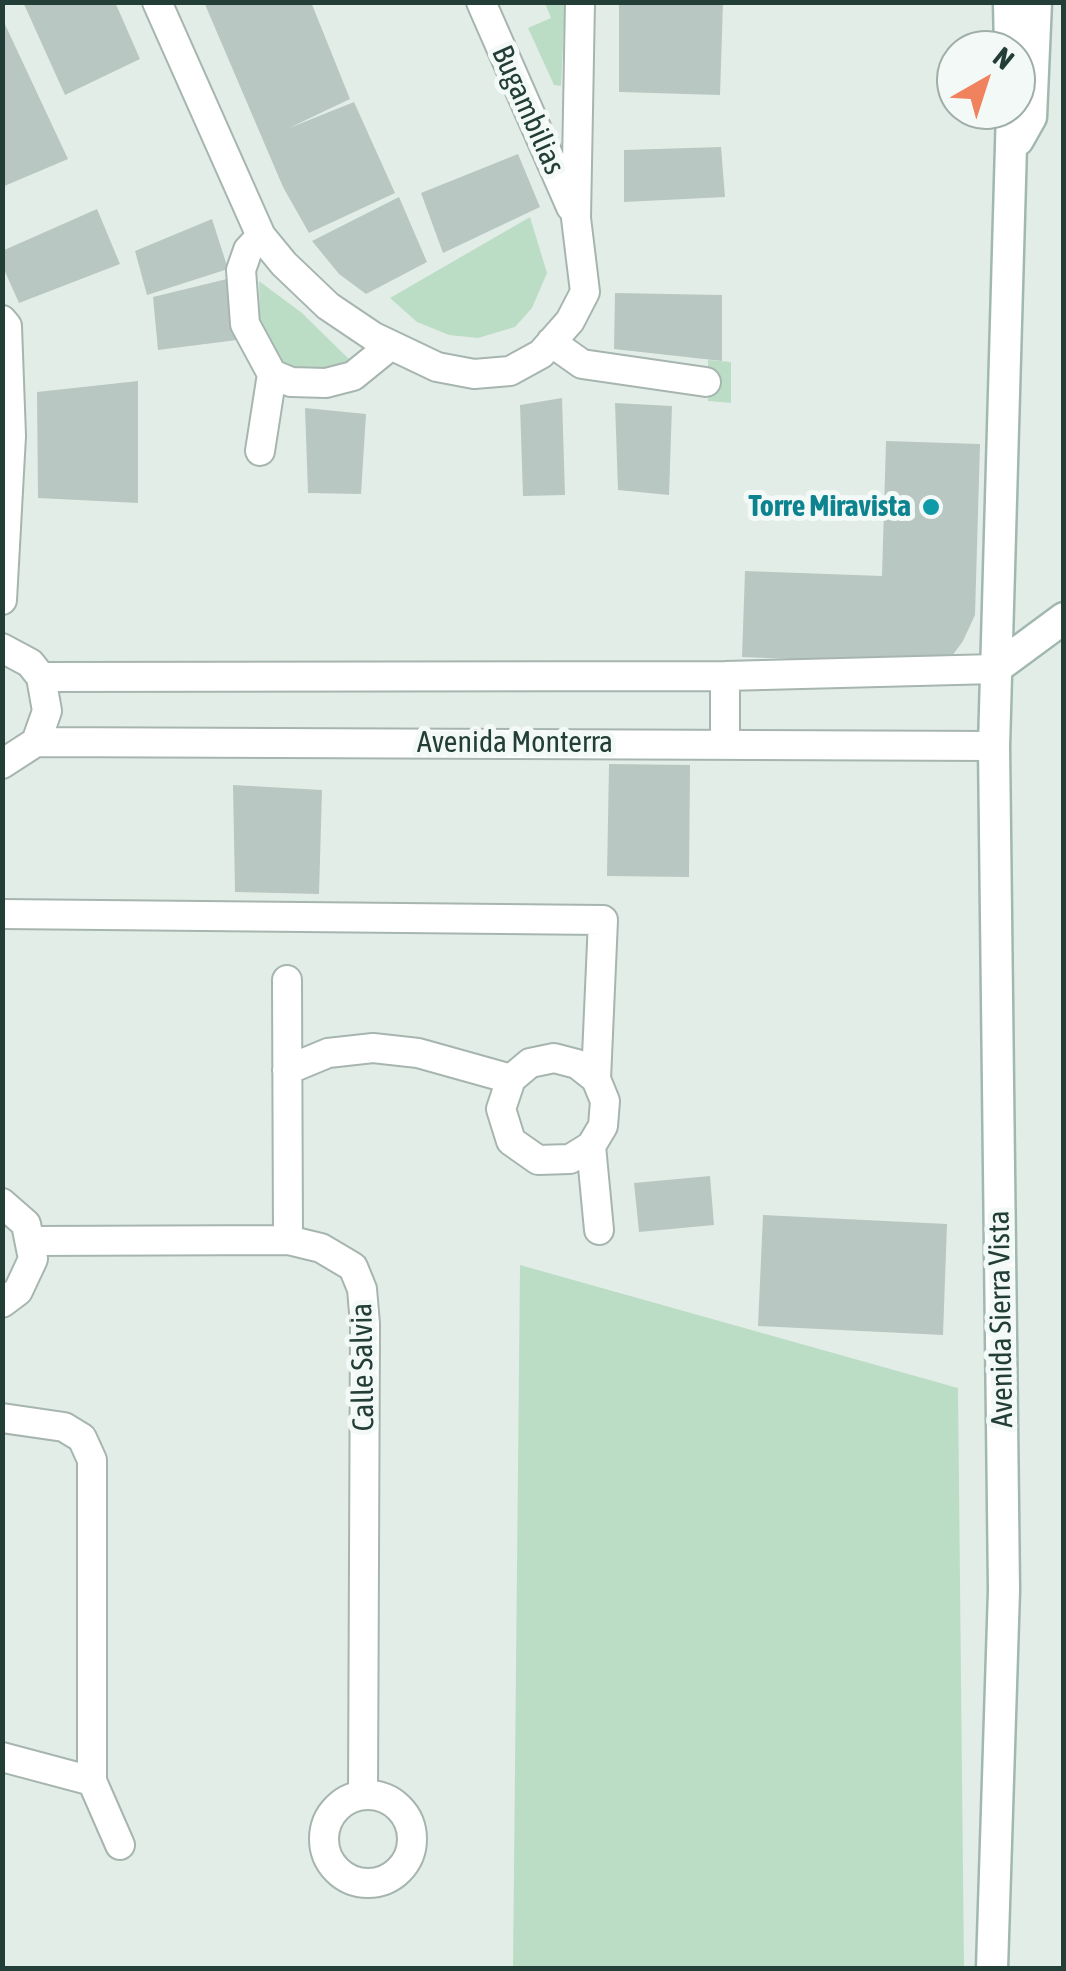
<!DOCTYPE html>
<html>
<head>
<meta charset="utf-8">
<style>
	body { margin:0 }
	#map { position:relative; width:1066px; height:1971px; overflow:hidden; background:#e3ede8; font-family:"Asap Condensed",sans-serif }
	canvas { display:block }
	.frame { position:absolute; inset:0; border:5px solid #233e37; pointer-events:none }
	.north { position:absolute; left:936px; top:30px; width:100px; height:100px; box-sizing:border-box; background:#f3f9f6; border:2px solid #a0aeaa; border-radius:50%; rotate:39deg; font-size:28px; font-weight:700; line-height:40px; text-align:center; color:#233e37 }
	.north::after { content:''; display:block; margin:auto; width:35px; height:45px; background:#f0825d; clip-path:polygon(50% 0,100% 100%,50% 72%,0 100%) }
</style>
</head>
<body>
<div id="map">
<canvas width="1066" height="1971"></canvas>
<div class="frame"></div>
<div class="north">N</div>
</div>
<script>
const ctx = document.querySelector('canvas').getContext('2d');
ctx.lineJoin = 'round';
function paint(path, color) {
  ctx.fillStyle = color;
  ctx.fill(path, 'evenodd');
}
function shape(rows) {
  const path = new Path2D();
  for (const r of rows) {
    if (r.length === 3) {
      path.moveTo(r[0] + r[2], r[1]);
      path.arc(r[0], r[1], r[2], 0, 2 * Math.PI);
      continue;
    }
    path.moveTo(r[0], r[1]);
    for (let i = 2; i < r.length; i += 2) path.lineTo(r[i], r[i + 1]);
  }
  return path;
}
function trace(path, color, width, dash) {
  ctx.strokeStyle = color;
  ctx.lineWidth = width;
  ctx.lineCap = dash ? 'butt' : 'round';
  ctx.setLineDash(dash || []);
  ctx.stroke(path);
}
function label(font, color, halo, rows, align = 'center') {
  ctx.font = font + ' "Asap Condensed",sans-serif';
  ctx.lineWidth = 10;
  ctx.setLineDash([]);
  ctx.textBaseline = 'middle';
  ctx.strokeStyle = halo;
  ctx.fillStyle = color;
  for (const [text, x, y, turn = 0] of rows) {
    ctx.save();
    ctx.translate(x, y);
    ctx.rotate((+turn || 0) * Math.PI / 180);
    ctx.textAlign = isNaN(turn) ? turn : align;
    if (halo) ctx.strokeText(text, 0, 0);
    ctx.fillText(text, 0, 0);
    ctx.restore();
  }
}
paint(shape([
	[545,3,565,3,561,86,554,85,528,28,551,18],
	[530,217,547,273,532,308,515,327,478,338,449,335,417,322,390,298],
	[259,281,302,313,355,365,349,369,290,370,273,359,260,325],
	[708,360,731,362,731,403,708,401],
	[520,1265,958,1388,964,1968,513,1968]
]), '#bcddc5');
paint(shape([
	[23,2,115,2,140,59,65,95],
	[204,2,311,2,350,99,289,128,354,102,395,193,309,233,283,187],
	[619,2,723,2,720,95,619,92],
	[2,18,68,159,2,187],
	[721,147,725,197,624,202,624,150],
	[518,154,540,207,443,253,421,193],
	[399,197,427,262,366,294,339,274,312,241],
	[97,209,120,264,19,303,2,265,2,251],
	[212,219,228,269,147,295,135,251],
	[231,278,237,340,158,350,153,297],
	[615,293,722,295,722,361,614,349],
	[138,381,138,503,38,498,37,392],
	[562,398,565,495,523,496,520,405],
	[615,403,672,406,669,495,618,490],
	[305,408,366,414,361,494,308,493],
	[886,441,980,444,975,615,963,641,952,656,919,664,742,657,745,571,882,576],
	[609,764,690,765,689,877,607,876],
	[233,785,322,790,319,894,235,892],
	[710,1176,714,1225,639,1232,634,1183],
	[763,1215,947,1224,943,1335,758,1326]
]), '#b8c7c1');
const street = shape([
	[157,2,261,236,284,264,328,306,374,337,437,367,474,374,510,371,541,354,570,321,585,292,576,218,580,2],
	[481,2,571,207],
	[261,236,248,250,241,270,245,324,272,374,291,382,326,383,353,376,390,346],
	[2,320,7,326,11,436,2,600],
	[551,342,582,364,706,382],
	[260,451,272,374],
	[2,648,30,663,41,677,47,711,36,742,2,764],
	[725,676,725,743],
	[41,677,725,676,995,669],
	[36,742,994,746],
	[2,914,603,920,596,1079,605,1101,603,1126,591,1146,570,1159,538,1160,511,1141,501,1109,511,1079,530,1063,554,1058,577,1064,596,1079],
	[287,980,288,1240],
	[287,1070,328,1053,373,1048,418,1053,511,1079],
	[591,1146,599,1230],
	[2,1203,26,1224,33,1259,18,1291,2,1303],
	[32,1241,288,1240,321,1248,353,1267,362,1289,365,1324,363,1795],
	[2,1418,64,1427,82,1438,92,1460,92,1781,120,1845],
	[2,1757,92,1781],
	[368,1839,44]
]);
const secondary = shape([
	[1009,2,1010,50],
	[1018,140,1031,117,1036,2],
	[995,669,1064,618],
	[992,1968,1004,1590,994,746,1012,110]
]);
trace(street, '#a6b5af', 32);
trace(secondary, '#a1b8b0', 35);
trace(street, '#fff', 28);
trace(secondary, '#fff', 30);
for (const [x, y, r, color] of [
	[931,507,10,"#0f9aa8"]
]) {
  const dot = new Path2D();
  dot.arc(x, y, r, 0, 2 * Math.PI);
  ctx.fillStyle = color;
  ctx.fill(dot);
  trace(dot, '#f3f9f6', 4);
}
label('30px', '#233e37', '#f3f9f6', [
	["Bugambilias",528,110,66],
	["Avenida Monterra",515,743],
	["Avenida Sierra Vista",1001,1319,-91],
	["Calle Salvia",363,1367,-91]
]);
label('bold 30px', '#0d838f', '#f3f9f6', [
	["Torre Miravista",911,507]
], 'right');
</script>
</body>
</html>
